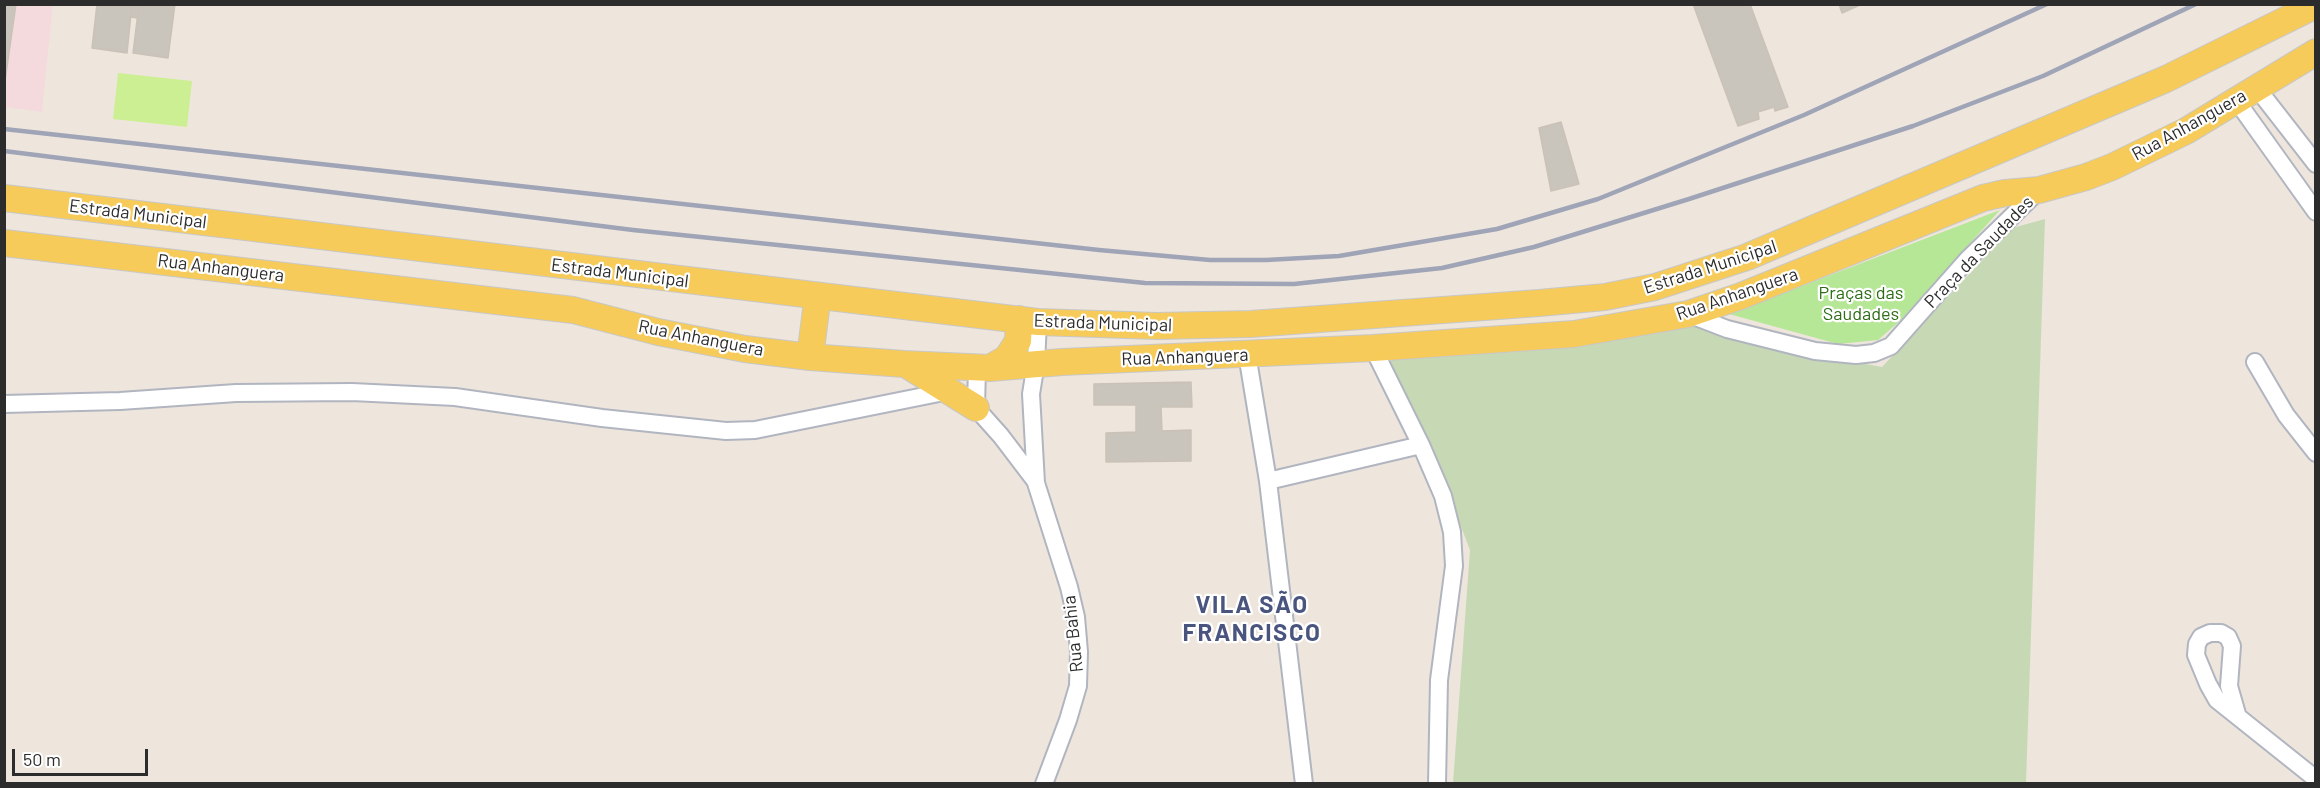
<!DOCTYPE html>
<html>
<head>
<meta charset="utf-8">
<style>
	body { margin:0 }
	#map { position:relative; width:2320px; height:788px; overflow:hidden; background:#eee6dd; font-family:Barlow,sans-serif }
	canvas { display:block }
	.frame { position:absolute; inset:0; border:6px solid #2c2c2c; pointer-events:none }
	.scale { position:absolute; left:12px; top:749px; width:136px; height:27px; box-sizing:border-box; border:3px solid #2c2c2c; border-top:0; padding-left:8px; font-size:18px; line-height:21px; white-space:nowrap; color:#2c2c2c; -webkit-text-stroke:4px #fff; paint-order:stroke }
</style>
</head>
<body>
<div id="map">
<canvas width="2320" height="788"></canvas>
<div class="frame"></div>
<div class="scale">50 m</div>
</div>
<script>
const ctx = document.querySelector('canvas').getContext('2d');
ctx.lineJoin = 'round';
function paint(path, color) {
  ctx.fillStyle = color;
  ctx.fill(path, 'evenodd');
}
function shape(rows) {
  const path = new Path2D();
  for (const r of rows) {
    path.moveTo(r[0], r[1]);
    for (let i = 2; i < r.length; i += 2) path.lineTo(r[i], r[i + 1]);
  }
  return path;
}
function trace(path, color, width, dash) {
  ctx.strokeStyle = color;
  ctx.lineWidth = width;
  ctx.lineCap = dash ? 'butt' : 'round';
  ctx.setLineDash(dash || []);
  ctx.stroke(path);
}
function label(font, color, halo, rows, align = 'center') {
  ctx.font = font + ' Barlow,sans-serif';
  ctx.lineWidth = 4.5;
  ctx.setLineDash([]);
  ctx.textBaseline = 'middle';
  ctx.strokeStyle = halo;
  ctx.fillStyle = color;
  for (const [text, x, y, turn = 0] of rows) {
    ctx.save();
    ctx.translate(x, y);
    ctx.rotate((+turn || 0) * Math.PI / 180);
    ctx.textAlign = isNaN(turn) ? turn : align;
    if (halo) ctx.strokeText(text, 0, 0);
    ctx.fillText(text, 0, 0);
    ctx.restore();
  }
}
paint(shape([
	[5,5,53,5,42,112,5,107]
]), '#f5dadd');
paint(shape([
	[2000,210,1901,320,1878,340,1838,344,1729,314]
]), '#b6e797');
paint(shape([
	[2045,219,2026,783,1453,783,1470,550,1425,433,1384,356,1686,323,1736,340,1882,367,2012,228]
]), '#c7d9b4');
paint(shape([
	[118,73,192,81,187,127,113,119]
]), '#ccef93');
const building = shape([
	[4,4,16,4,5,81,4,81,4,4],
	[97,4,132,4,127,53,92,48,97,4],
	[132,4,139,4,137,18,131,17,132,4],
	[139,4,175,4,168,58,133,53,139,4],
	[1693,4,1750,4,1788,107,1775,111,1774,107,1758,112,1759,119,1738,126,1693,4],
	[1839,4,1860,4,1860,5,1842,13,1839,4],
	[1561,122,1579,184,1551,191,1539,128,1561,122],
	[1191,382,1192,407,1161,407,1162,431,1191,430,1191,461,1106,462,1106,433,1136,432,1136,405,1094,405,1094,384,1191,382]
]);
paint(building, '#c9c4bc');
trace(building, '#cac2b7', 1.5);
const street = shape([
	[2256,87,2316,164],
	[2236,100,2316,212],
	[1688,314,1727,329,1815,351,1856,355,1874,353,1891,346,1967,260,2039,190],
	[1038,322,1036,363,1031,394,1036,483,1069,587,1076,617,1079,652,1078,686,1068,720,1044,784],
	[1373,348,1421,445,1443,496,1452,532,1454,566,1439,680,1437,784],
	[1247,354,1268,481,1304,784],
	[2255,362,2286,415,2316,453],
	[977,367,976,408,1001,436,1036,482],
	[4,404,120,401,236,393,352,392,455,397,602,418,726,431,755,430,949,391],
	[1268,481,1421,445],
	[2237,714,2229,686,2232,646,2228,637,2221,633,2210,633,2201,637,2197,644,2196,655,2208,684,2217,700,2316,779]
]);
const primary = shape([
	[4,198,1038,322,1157,326,1251,324,1539,303,1605,297,1655,287,1747,257,2166,79,2316,5],
	[4,243,573,310,658,332,745,349,810,357,904,364,990,368,1062,362,1373,348,1574,334,1688,314,1741,296,1983,198,2005,193,2039,190,2086,177,2112,167,2186,131,2316,52],
	[810,357,816,310],
	[907,365,976,408],
	[990,368,1007,358,1018,341,1019,319]
]);
trace(street, '#b1b5c0', 20);
trace(primary, '#c8c8c8', 28);
trace(street, '#fff', 16);
trace(primary, '#f7cb59', 26);
trace(shape([
	[4,129,1099,250,1210,260,1266,260,1339,256,1497,229,1598,199,1804,115,2047,4],
	[4,151,633,230,1145,283,1294,284,1442,268,1534,247,1689,199,1913,126,2043,76,2196,4]
]), '#9fa4b7', 4.5);
label('18px', '#2c2c2c', '#fff', [
	["Rua Anhanguera",2189,125,-29],
	["Estrada Municipal",138,214,7],
	["Praça da Saudades",1979,252,-46],
	["Estrada Municipal",1710,267,-18],
	["Rua Anhanguera",221,268,7],
	["Estrada Municipal",620,273,7],
	["Rua Anhanguera",1737,294,-19],
	["Estrada Municipal",1103,323,2],
	["Rua Anhanguera",701,338,11],
	["Rua Anhanguera",1185,357,-2],
	["Rua Bahia",1073,634,-96]
]);
label('18px', '#2d6d17', '#fff', [
	["Praças das",1861,293],
	["Saudades",1861,314]
]);
ctx.letterSpacing = '1.5px';
label('bold 24px', '#49557f', '#fff', [
	["VILA SÃO",1252,605],
	["FRANCISCO",1252,633]
]);
ctx.letterSpacing = '0px';
</script>
</body>
</html>
